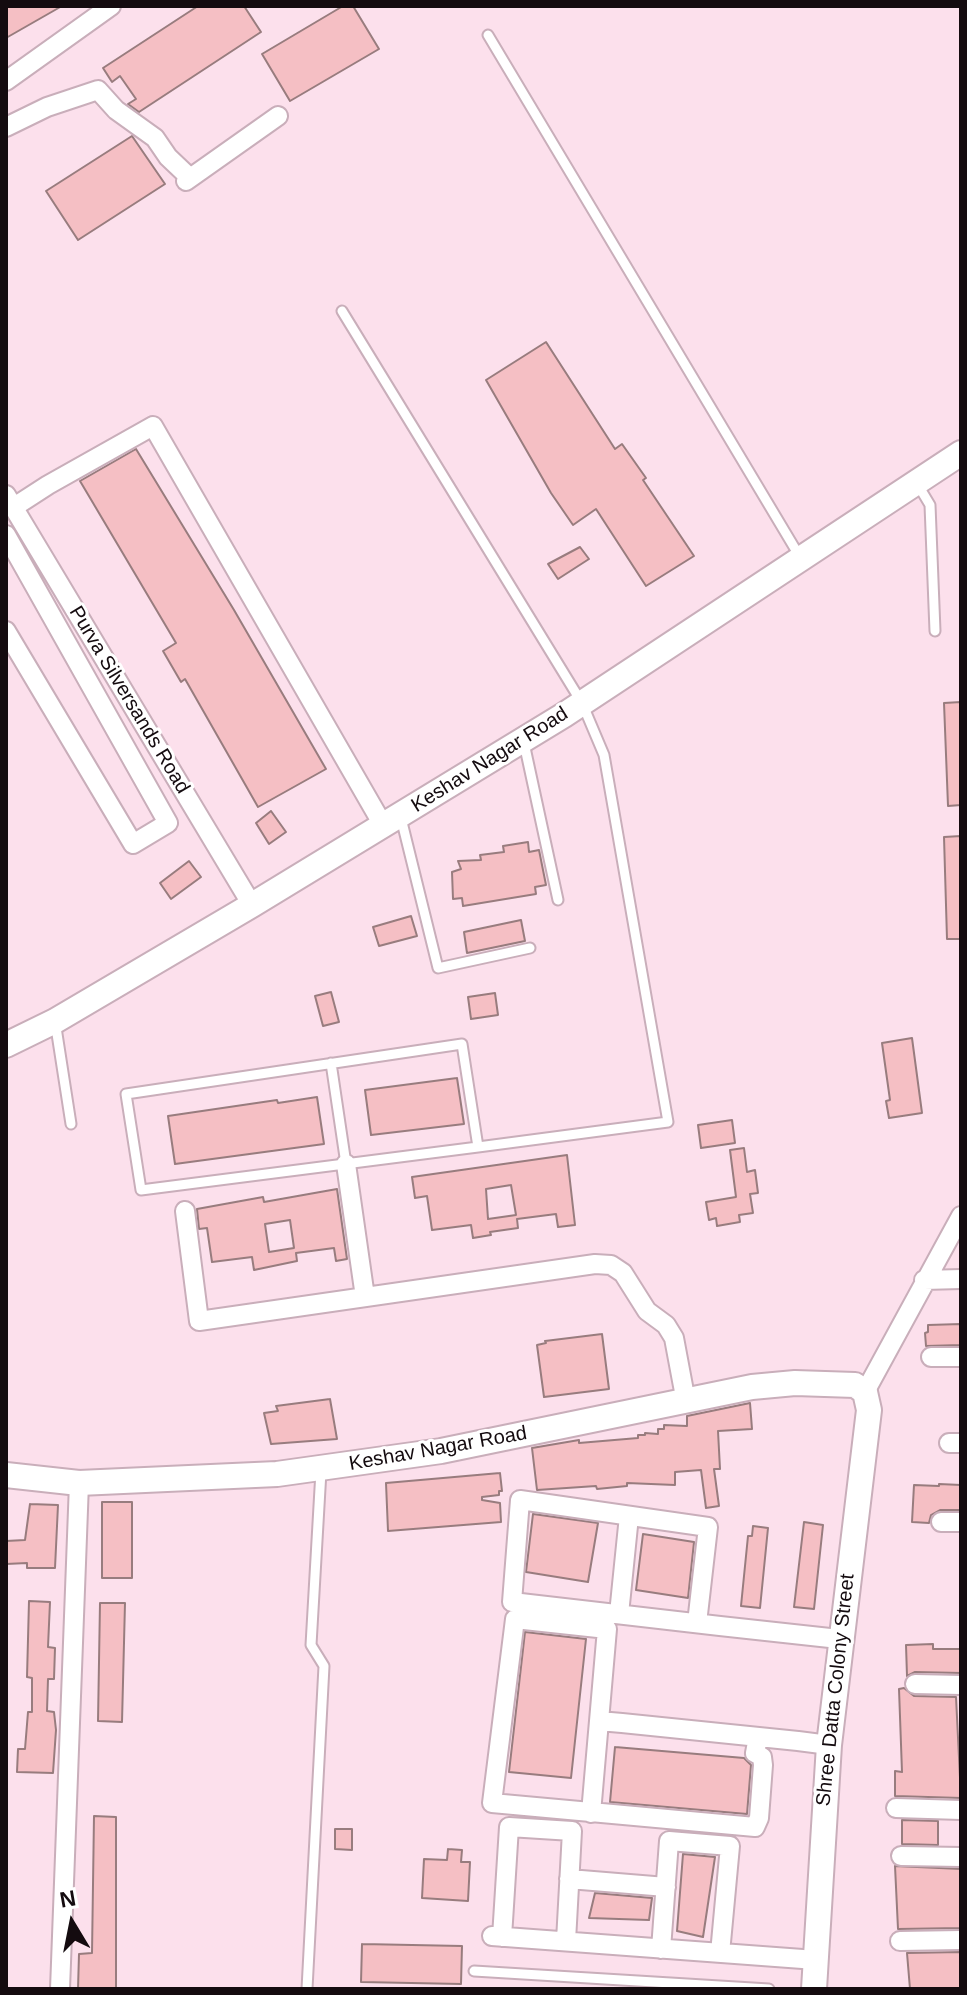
<!DOCTYPE html>
<html>
<head>
<meta charset="utf-8">
<style>
	body { margin:0 }
	#map { position:relative; width:967px; height:1995px; overflow:hidden; background:#fce0ec; font-family:Arial,sans-serif }
	canvas { display:block }
	.frame { position:absolute; inset:0; border:8px solid #140b0f; pointer-events:none }
	.north { position:absolute; left:32px; top:1883px; width:80px; height:80px; -webkit-text-stroke:6px #fff; paint-order:stroke; rotate:350deg; font-size:22px; font-weight:700; line-height:32px; text-align:center; color:#140b0f }
	.north::after { content:''; display:block; margin:auto; width:28px; height:36px; background:#140b0f; clip-path:polygon(50% 0,100% 100%,50% 72%,0 100%) }
</style>
</head>
<body>
<div id="map">
<canvas width="967" height="1995"></canvas>
<div class="frame"></div>
<div class="north">N</div>
</div>
<script>
const ctx = document.querySelector('canvas').getContext('2d');
ctx.lineJoin = 'round';
function paint(path, color) {
  ctx.fillStyle = color;
  ctx.fill(path, 'evenodd');
}
function shape(rows) {
  const path = new Path2D();
  for (const r of rows) {
    path.moveTo(r[0], r[1]);
    for (let i = 2; i < r.length; i += 2) path.lineTo(r[i], r[i + 1]);
  }
  return path;
}
function trace(path, color, width, dash) {
  ctx.strokeStyle = color;
  ctx.lineWidth = width;
  ctx.lineCap = dash ? 'butt' : 'round';
  ctx.setLineDash(dash || []);
  ctx.stroke(path);
}
function label(font, color, halo, rows, align = 'center') {
  ctx.font = font + ' Arial,sans-serif';
  ctx.lineWidth = 6;
  ctx.setLineDash([]);
  ctx.textBaseline = 'middle';
  ctx.strokeStyle = halo;
  ctx.fillStyle = color;
  for (const [text, x, y, turn = 0] of rows) {
    ctx.save();
    ctx.translate(x, y);
    ctx.rotate((+turn || 0) * Math.PI / 180);
    ctx.textAlign = isNaN(turn) ? turn : align;
    if (halo) ctx.strokeText(text, 0, 0);
    ctx.fillText(text, 0, 0);
    ctx.restore();
  }
}
const building = shape([
	[6,6,62,6,6,38,6,6],
	[198,6,244,6,261,32,139,112,128,104,136,99,120,76,112,82,103,68,198,6],
	[343,6,353,6,379,49,290,101,262,54,343,6],
	[132,136,165,184,78,240,46,191,132,136],
	[546,342,615,449,622,444,646,478,643,480,694,556,646,586,596,509,573,525,551,493,486,380,546,342],
	[136,449,234,610,326,769,258,807,185,679,181,682,163,651,176,643,80,481,136,449],
	[580,547,589,559,558,579,548,564,580,547],
	[961,702,961,805,948,806,944,703,961,702],
	[271,811,286,832,269,844,256,823,271,811],
	[961,836,961,939,947,939,944,837,961,836],
	[528,842,529,852,539,850,546,885,535,887,536,894,463,906,462,898,453,899,452,872,461,869,458,861,481,860,480,855,504,852,503,846,528,842],
	[189,861,201,877,171,899,160,883,189,861],
	[411,916,417,936,379,946,373,927,411,916],
	[521,920,525,941,467,953,464,932,521,920],
	[331,992,339,1022,323,1026,315,996,331,992],
	[495,993,498,1015,471,1019,468,997,495,993],
	[912,1038,922,1113,889,1118,886,1101,890,1100,882,1043,912,1038],
	[457,1078,464,1124,371,1135,365,1090,457,1078],
	[317,1097,324,1144,175,1164,168,1116,277,1100,278,1103,317,1097],
	[732,1120,735,1143,701,1148,698,1125,732,1120],
	[744,1148,747,1172,755,1170,758,1193,750,1194,753,1213,739,1215,740,1222,717,1226,716,1218,709,1220,706,1202,736,1197,730,1150,744,1148],
	[567,1155,575,1225,558,1227,556,1214,517,1219,518,1228,490,1232,491,1235,473,1238,471,1225,432,1230,427,1196,415,1198,412,1177,567,1155],
	[511,1185,516,1215,488,1219,486,1189,511,1185],
	[337,1189,347,1259,336,1261,334,1248,296,1253,297,1261,254,1270,252,1257,212,1262,207,1228,199,1229,197,1209,263,1197,264,1202,337,1189],
	[290,1220,294,1248,269,1252,265,1224,290,1220],
	[961,1324,961,1345,926,1346,925,1333,928,1332,928,1325,961,1324],
	[602,1334,609,1389,544,1397,537,1345,546,1343,545,1341,602,1334],
	[330,1399,337,1439,271,1444,264,1413,278,1411,276,1406,330,1399],
	[750,1403,752,1429,718,1431,720,1469,714,1469,719,1506,706,1508,701,1470,675,1472,675,1485,627,1483,627,1486,597,1489,596,1486,537,1490,532,1448,579,1440,579,1443,638,1438,638,1435,645,1435,645,1433,658,1434,658,1429,664,1429,664,1425,687,1426,687,1416,750,1403],
	[500,1473,502,1491,499,1491,499,1495,482,1497,482,1500,500,1503,501,1522,388,1531,386,1483,500,1473],
	[939,1484,961,1485,961,1510,940,1510,931,1515,929,1523,912,1522,914,1485,939,1486,939,1484],
	[102,1502,132,1502,132,1578,102,1578,102,1502],
	[30,1504,58,1505,55,1568,27,1568,27,1563,6,1564,6,1541,25,1540,30,1504],
	[533,1514,598,1523,588,1582,526,1572,533,1514],
	[804,1522,823,1525,814,1609,794,1607,804,1522],
	[753,1526,768,1528,760,1608,741,1606,748,1536,752,1536,753,1526],
	[643,1534,694,1542,688,1598,636,1590,643,1534],
	[29,1601,50,1602,48,1647,55,1648,54,1679,48,1679,47,1711,54,1712,56,1730,53,1773,17,1772,18,1749,25,1749,28,1712,32,1712,32,1678,27,1677,29,1601],
	[100,1603,125,1603,122,1722,98,1721,100,1603],
	[525,1632,586,1639,571,1778,509,1772,525,1632],
	[933,1644,933,1649,960,1649,961,1673,915,1672,907,1676,906,1645,933,1644],
	[904,1688,914,1696,956,1697,961,1798,895,1796,895,1771,902,1772,899,1689,904,1688],
	[615,1747,744,1758,751,1765,747,1814,610,1802,615,1747],
	[94,1816,116,1817,116,1989,78,1989,79,1954,92,1953,94,1816],
	[902,1820,938,1821,938,1845,902,1844,902,1820],
	[335,1829,352,1829,352,1850,335,1849,335,1829],
	[448,1849,462,1850,461,1862,470,1862,468,1901,422,1898,424,1859,447,1860,448,1849],
	[683,1854,715,1857,703,1937,677,1931,683,1854],
	[895,1866,961,1869,961,1928,898,1929,895,1866],
	[595,1893,652,1898,649,1920,589,1918,595,1893],
	[362,1944,462,1946,461,1984,361,1982,362,1944],
	[961,1952,961,1989,910,1989,907,1953,961,1952]
]);
paint(building, '#f5bfc4');
trace(building, '#987c7e', 2);
const service = shape([
	[488,35,800,557],
	[342,311,582,703,604,755,668,1122,478,1147,141,1190,126,1094,462,1044,478,1147],
	[918,485,930,505,935,631],
	[524,743,558,900],
	[401,818,438,968,530,948],
	[55,1021,71,1124],
	[331,1063,346,1164],
	[474,1971,769,1989],
	[307,1989,324,1666,311,1645,321,1471]
]);
const minor = shape([
	[6,81,111,6],
	[6,127,47,107,98,90,116,110,155,138,168,157,188,176,186,181,278,116],
	[6,495,252,905],
	[14,507,48,485,153,426,383,825],
	[6,535,168,823,133,844,6,631],
	[346,1164,365,1297],
	[185,1211,199,1321,595,1264,611,1265,623,1273,647,1311,666,1325,674,1338,686,1402],
	[924,1280,961,1279],
	[931,1357,961,1357],
	[865,1392,961,1216],
	[949,1443,961,1443],
	[941,1522,961,1522],
	[619,1614,629,1516],
	[697,1623,708,1527,520,1500,512,1602,720,1626,839,1639],
	[915,1684,961,1685],
	[758,1737,755,1753,762,1757,763,1765,759,1818,755,1827,492,1803,515,1619,607,1629,599,1721,622,1723,798,1741,829,1745],
	[896,1808,961,1810],
	[591,1813,599,1721],
	[901,1856,961,1857],
	[569,1879,666,1887],
	[492,1936,816,1960],
	[502,1937,509,1827,572,1831,566,1941],
	[900,1941,961,1940],
	[661,1949,669,1841,730,1846,720,1953],
	[60,1989,79,1483]
]);
const tertiary = shape([
	[6,1045,55,1021,252,905,564,715,961,453],
	[6,1475,79,1483,277,1474,441,1451,752,1387,795,1383,855,1385,865,1392,869,1410,829,1745,814,1989]
]);
trace(service, '#c9aeba', 13);
trace(minor, '#c9aeba', 22);
trace(tertiary, '#c9aeba', 28);
trace(service, '#fff', 9);
trace(minor, '#fff', 18);
trace(tertiary, '#fff', 24);
label('20px', '#140b0f', '#fff', [
	["Purva Silversands Road",129,700,59],
	["Keshav Nagar Road",490,760,-32],
	["Keshav Nagar Road",438,1449,-10],
	["Shree Datta Colony Street",836,1690,-84]
]);
</script>
</body>
</html>
